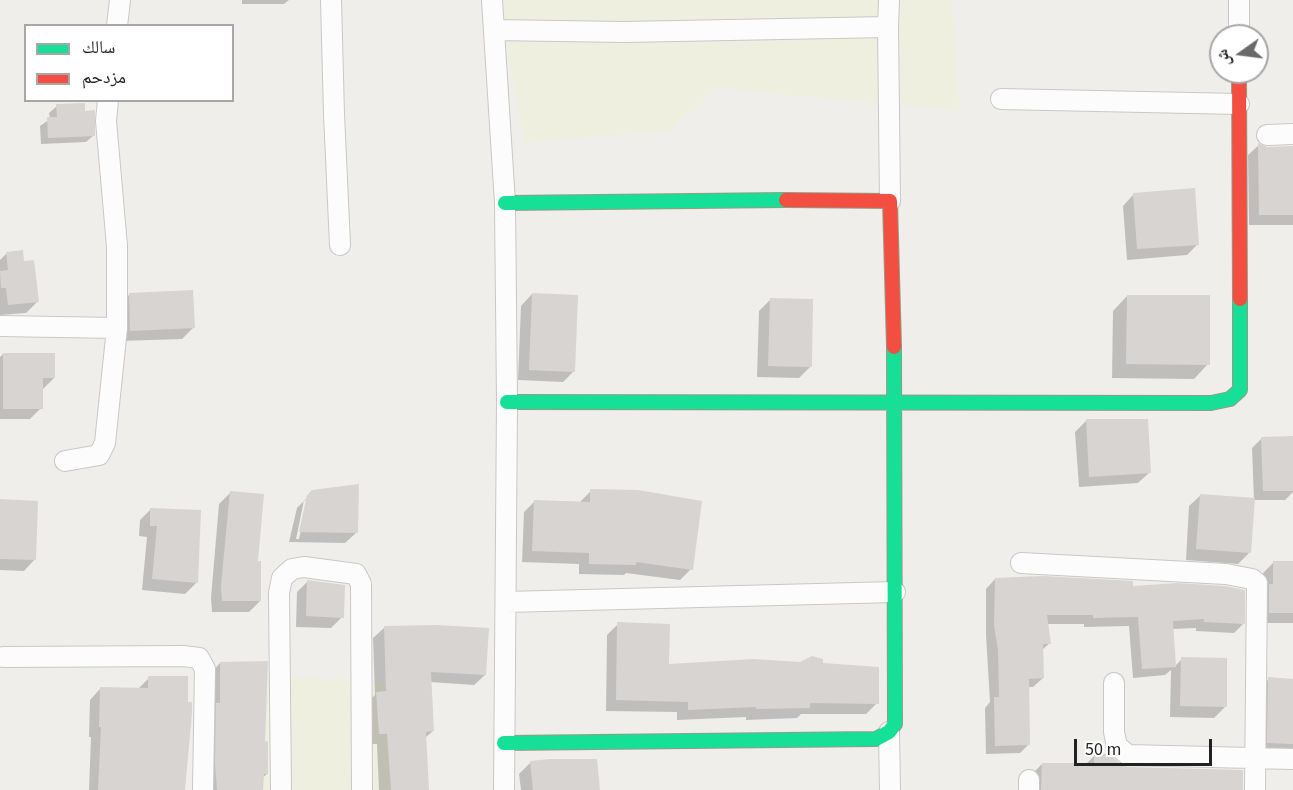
<!DOCTYPE html>
<html>
<head>
<meta charset="utf-8">
<style>
	body { margin:0 }
	#map { position:relative; width:1293px; height:790px; overflow:hidden; background:#f0eeeb; font-family:"Source Sans 3","Noto Naskh Arabic",sans-serif }
	canvas { display:block }
	.legend { position:absolute; left:24px; top:24px; width:210px; height:78px; box-sizing:border-box; background:#fff; border:2px solid #a7a7a7; margin:0; padding:8px 10px; list-style:none; font-size:18px; color:#222 }
	.legend li { display:flex; align-items:center; gap:12px; height:30px }
	.legend b { width:30px; border:2px solid #a7a7a7 }
	.north { position:absolute; left:1209px; top:24px; width:60px; height:60px; box-sizing:border-box; background:#fff; border:2px solid #a7a7a7; border-radius:50%; rotate:256deg; font-size:16px; font-weight:700; line-height:24px; text-align:center; color:#222 }
	.north::after { content:''; display:block; margin:auto; width:21px; height:27px; background:#6a6968; clip-path:polygon(50% 0,100% 100%,50% 72%,0 100%) }
	.scale { position:absolute; left:1074px; top:739px; width:138px; height:27px; box-sizing:border-box; border:3px solid #222; border-top:0; padding-left:8px; font-size:18px; line-height:21px; white-space:nowrap; color:#222; -webkit-text-stroke:4px #fff; paint-order:stroke }
</style>
</head>
<body>
<div id="map">
<canvas width="1293" height="790"></canvas>
<ul class="legend">
<li><b style="height:8px;background:#16e098"></b>سالك</li>
<li><b style="height:8px;background:#f24e42"></b>مزدحم</li>
</ul>
<div class="north">ش</div>
<div class="scale">50 m</div>
</div>
<script>
const ctx = document.querySelector('canvas').getContext('2d');
ctx.lineJoin = 'round';
function paint(path, color) {
  ctx.fillStyle = color;
  ctx.fill(path, 'evenodd');
}
function shape(rows) {
  const path = new Path2D();
  for (const r of rows) {
    path.moveTo(r[0], r[1]);
    for (let i = 2; i < r.length; i += 2) path.lineTo(r[i], r[i + 1]);
  }
  return path;
}
function trace(path, color, width, dash) {
  ctx.strokeStyle = color;
  ctx.lineWidth = width;
  ctx.lineCap = dash ? 'butt' : 'round';
  ctx.setLineDash(dash || []);
  ctx.stroke(path);
}
paint(shape([
	[498,0,952,0,960,111,715,88,671,131,524,143],
	[226,670,424,687,420,790,232,790]
]), '#efefdf');
paint(shape([
	[242,0,289,0,284,4,242,4],
	[57,106,84,112,94,135,86,142,41,144,40,126,50,119,49,113],
	[1259,145,1267,148,1293,148,1293,225,1249,225,1248,155],
	[1134,194,1198,244,1187,255,1127,260,1123,206],
	[6,254,23,262,37,302,26,313,0,315,0,260],
	[130,294,193,328,182,339,120,341,119,305],
	[532,294,574,371,563,382,518,380,521,306],
	[1127,296,1208,364,1194,379,1112,378,1113,311],
	[770,300,810,367,799,378,757,377,759,311],
	[3,354,54,378,43,389,41,408,30,419,0,419,0,357],
	[1086,421,1150,472,1138,483,1079,487,1075,432],
	[1293,437,1293,492,1285,500,1253,500,1249,553,1238,564,1186,560,1189,506,1201,495,1254,500,1252,448,1262,438],
	[591,491,691,569,680,580,626,573,624,575,579,574,579,564,522,562,524,512,535,501,580,502],
	[313,492,357,532,345,543,289,542,297,508],
	[304,500,308,500,299,539,296,539],
	[230,493,256,563,260,601,249,612,212,612,211,598,219,504],
	[0,501,35,559,24,571,0,570],
	[151,509,196,583,185,594,142,590,147,537,139,536,140,520],
	[1274,562,1293,562,1293,623,1259,623,1263,573],
	[995,579,1131,587,1243,624,1234,633,1196,631,1196,628,1172,629,1175,666,1182,659,1225,707,1214,718,1170,717,1171,670,1165,675,1133,678,1129,626,1084,627,1084,624,1047,624,1050,643,1042,650,1043,678,1033,687,1027,687,1029,744,1020,753,986,754,985,708,990,702,986,635,986,589],
	[308,581,342,617,331,628,296,627,297,592],
	[618,624,668,665,822,665,877,703,866,714,801,714,797,718,746,720,746,717,677,720,677,712,606,711,607,635],
	[384,628,485,675,474,685,430,682,433,731,425,738,427,790,379,790,377,744,369,744,366,704,375,695,373,638],
	[220,663,263,743,267,774,262,778,262,790,208,790,210,674],
	[149,678,184,790,89,790,91,737,89,737,90,700,100,689,138,689],
	[1269,679,1293,680,1293,753,1258,753,1258,689],
	[1095,755,1120,766,1242,790,1032,790,1032,774,1042,764,1085,765],
	[530,763,599,790,521,790,519,774]
]), '#0003');
paint(shape([
	[85,103,85,111,95,110,95,136,48,138,47,117,57,117,56,104],
	[1258,143,1267,147,1293,146,1293,215,1259,215],
	[1195,188,1199,245,1137,249,1133,193],
	[23,250,24,261,34,260,39,302,8,305,6,288,1,288,0,271,8,270,6,252],
	[193,290,195,328,130,331,129,293],
	[532,293,578,295,575,372,529,370],
	[1127,295,1210,295,1210,365,1126,364],
	[770,298,813,299,812,367,768,366],
	[3,353,55,353,55,378,43,378,43,409,3,409],
	[1086,419,1148,419,1151,473,1089,477],
	[1293,436,1293,491,1263,491,1261,437],
	[359,484,358,533,299,532,307,495,312,490],
	[590,489,638,490,702,501,693,570,636,562,636,565,589,564,589,553,532,551,534,500,590,502],
	[230,491,264,494,258,561,261,561,261,601,222,601,221,586],
	[1200,494,1255,498,1251,553,1196,549],
	[0,499,38,501,36,560,0,559],
	[150,508,201,510,198,583,152,579,157,526,150,526],
	[1273,561,1293,561,1293,613,1269,613,1269,584,1273,584],
	[1043,576,1133,581,1133,586,1177,583,1225,586,1245,590,1245,624,1204,622,1204,619,1173,621,1176,667,1142,669,1138,617,1093,618,1093,615,1047,615,1051,644,1043,644,1044,678,1029,679,1030,745,995,746,994,697,999,697,998,650,994,625,995,578],
	[307,580,345,585,344,618,306,616],
	[617,622,670,624,669,664,754,659,800,662,812,656,823,659,823,663,879,667,879,704,810,703,810,708,756,709,756,707,688,710,688,702,616,700],
	[436,625,489,628,486,675,431,672,434,731,426,732,429,790,391,790,387,734,379,734,376,692,386,691,384,626],
	[1181,657,1227,658,1227,707,1180,706],
	[268,661,265,742,268,741,268,774,264,774,263,790,217,790,215,763,216,703,220,703,220,662],
	[148,676,188,676,188,702,192,702,192,713,185,790,98,790,101,727,99,727,100,687,148,688],
	[1268,677,1293,679,1293,744,1267,743],
	[1094,754,1109,754,1120,764,1128,767,1243,770,1243,790,1041,790,1042,763,1094,763],
	[550,759,597,759,600,790,533,790,530,761]
]), '#d7d4d2');
const street = shape([
	[331,0,334,114,340,245],
	[492,0,505,203,507,402,504,790],
	[1239,0,1239,36],
	[117,26,120,0],
	[888,27,890,201],
	[494,30,624,32,888,27,889,0],
	[1001,99,1239,104],
	[1267,135,1293,134],
	[0,326,117,328,117,246,106,121,108,100],
	[65,461,99,455,105,443,117,328],
	[1021,563,1226,574,1252,579,1257,583,1255,790],
	[506,602,895,592],
	[3,657,183,656,199,658,205,669,203,790],
	[1114,683,1114,732,1117,746,1128,755,1293,759],
	[889,732,890,790],
	[281,790,279,593,282,578,292,569,304,567,356,574,361,584,362,790],
	[1029,790,1029,780]
]);
const fast = shape([
	[505,203,786,200],
	[507,402,1211,403,1230,399,1240,390,1240,299],
	[504,743,876,739,889,732,895,724,894,347]
]);
const jam = shape([
	[1239,72,1240,299],
	[786,200,890,201,894,347]
]);
trace(street, '#c9c8c7', 22);
trace(fast, '#999a82', 16);
trace(jam, '#999a82', 16);
trace(street, '#fdfcfc', 20);
trace(fast, '#16e098', 14);
trace(jam, '#f24e42', 14);
</script>
</body>
</html>
